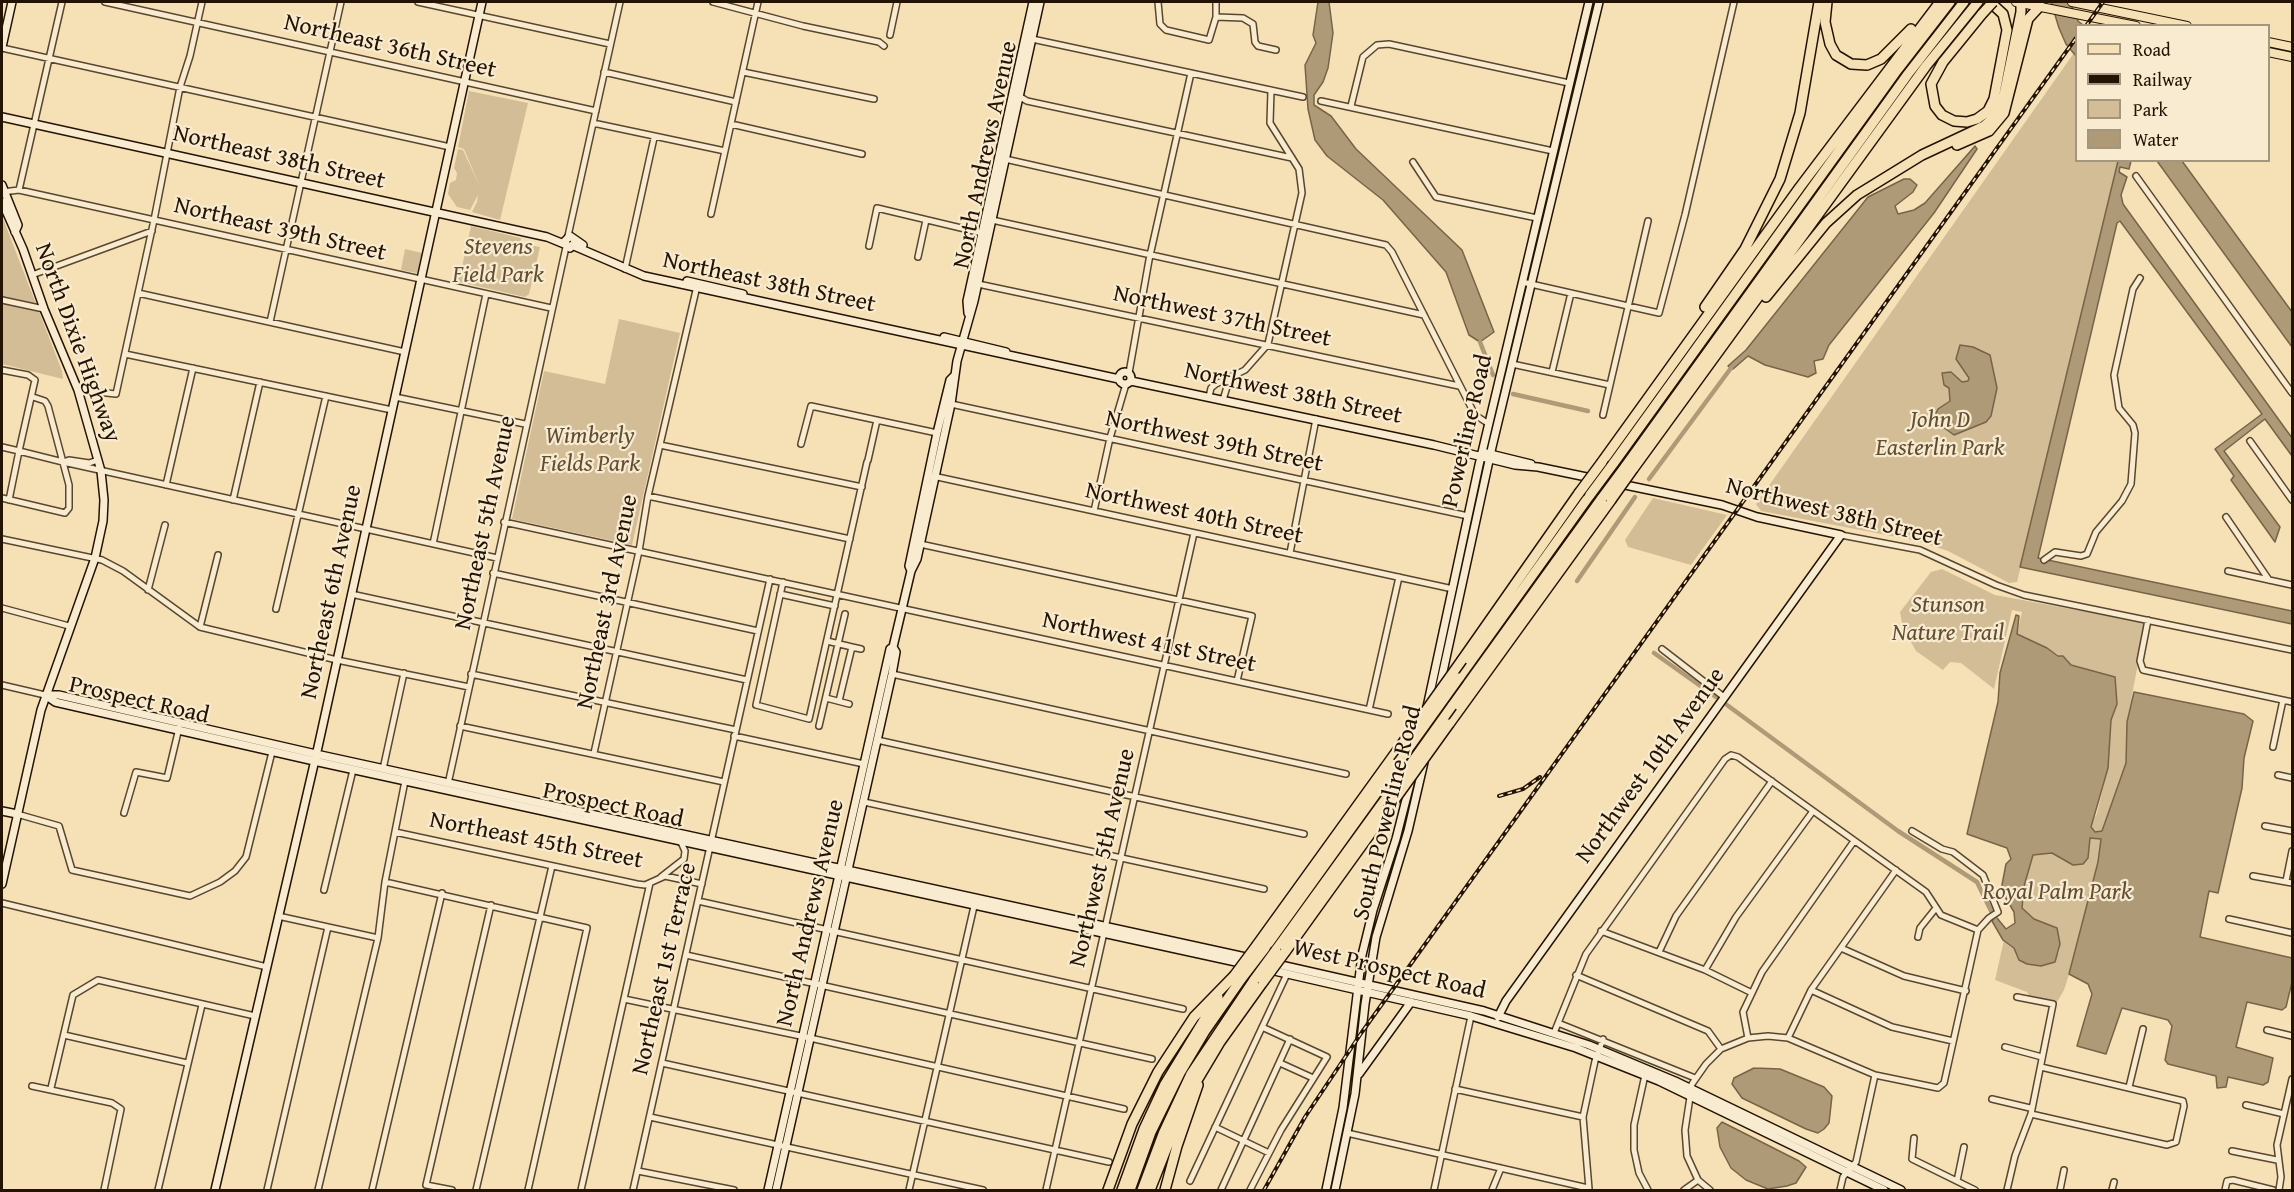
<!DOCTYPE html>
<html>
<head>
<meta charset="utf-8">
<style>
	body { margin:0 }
	#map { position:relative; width:2294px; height:1192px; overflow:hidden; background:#f6e0b6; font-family:"Gentium Book Plus",serif }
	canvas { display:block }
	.frame { position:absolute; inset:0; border:3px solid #241300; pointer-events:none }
	.legend { position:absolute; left:2075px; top:24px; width:195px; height:138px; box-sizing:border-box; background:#f9ebd0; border:2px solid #a4957d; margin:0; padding:8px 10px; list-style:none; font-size:18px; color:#241300 }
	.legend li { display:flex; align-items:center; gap:12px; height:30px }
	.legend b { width:30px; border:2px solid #a4957d }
</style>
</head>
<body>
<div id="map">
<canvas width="2294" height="1192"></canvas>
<div class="frame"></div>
<ul class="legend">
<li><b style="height:8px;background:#f6e0b6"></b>Road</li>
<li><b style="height:8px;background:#241300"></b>Railway</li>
<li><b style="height:16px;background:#d2bd97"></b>Park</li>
<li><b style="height:16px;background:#af9a78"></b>Water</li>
</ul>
</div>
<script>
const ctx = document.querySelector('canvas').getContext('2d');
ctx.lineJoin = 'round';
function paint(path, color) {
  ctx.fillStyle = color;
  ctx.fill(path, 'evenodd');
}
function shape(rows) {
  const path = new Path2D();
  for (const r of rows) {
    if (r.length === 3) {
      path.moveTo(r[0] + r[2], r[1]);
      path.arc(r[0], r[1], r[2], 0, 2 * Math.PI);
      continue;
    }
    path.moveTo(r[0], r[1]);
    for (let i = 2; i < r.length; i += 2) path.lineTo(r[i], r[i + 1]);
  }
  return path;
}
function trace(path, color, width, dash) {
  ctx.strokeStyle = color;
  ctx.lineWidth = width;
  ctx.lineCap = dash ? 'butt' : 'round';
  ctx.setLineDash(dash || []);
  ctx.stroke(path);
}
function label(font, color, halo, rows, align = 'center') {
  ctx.font = font + ' "Gentium Book Plus",serif';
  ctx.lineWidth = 4.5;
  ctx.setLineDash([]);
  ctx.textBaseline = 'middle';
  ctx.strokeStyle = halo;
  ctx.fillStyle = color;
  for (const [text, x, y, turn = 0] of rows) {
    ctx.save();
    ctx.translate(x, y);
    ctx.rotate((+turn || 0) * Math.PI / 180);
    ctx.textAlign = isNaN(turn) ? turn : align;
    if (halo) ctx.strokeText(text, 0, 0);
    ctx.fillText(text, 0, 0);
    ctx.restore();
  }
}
paint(shape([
	[2074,53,2076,56,2076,160,2118,161,2017,582,2009,583,1948,551,1918,541,1761,511,1756,504],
	[469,91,528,103,500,220,472,212,477,202,478,195,470,210,457,207,448,194,450,183,456,180,457,173,454,168,458,149,463,150,480,187,464,149,458,147],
	[2,216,62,371,63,379,2,364],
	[471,226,521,238,520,243,540,247,529,294,525,297,455,281,459,266,462,267],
	[405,249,422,253,417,273,401,270],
	[619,319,680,333,632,545,512,519,544,371,605,384],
	[1653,498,1727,515,1691,565,1628,547,1625,540],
	[1942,569,1995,595,2142,622,2145,627,2127,721,2126,763,2103,827,2098,862,2072,965,2064,990,2057,1002,2029,996,2027,992,1995,980,2004,940,2014,948,2019,960,2059,953,2060,944,2057,928,2034,919,2022,908,2024,886,2033,855,2052,853,2073,865,2097,813,2108,768,2111,719,2117,704,2085,669,2070,664,2067,659,2017,634,2022,612,2012,610,1994,689,1961,663,1950,662,1943,670,1916,651,1903,628,1900,612,1931,572]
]), '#d2bd97');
const water = shape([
	[1318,2,1329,2,1333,33,1328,68,1323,82,1314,95,1314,105,1331,116,1356,149,1462,250,1494,332,1480,342,1469,335,1446,272,1383,200,1327,156,1315,140,1308,109,1305,65,1316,43,1313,35,1318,2],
	[2051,2,2070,2,2078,21,2083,25,2076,26,2076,56,2066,44,2059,28,2051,2],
	[1975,146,1977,149,1934,213,1829,345,1823,359,1814,361,1816,373,1808,377,1765,365,1748,356,1733,369,1728,366,1746,350,1868,197,1904,179,1910,179,1917,185,1913,192,1895,206,1898,214,1914,210,1925,203,1975,146],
	[2118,161,2131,161,2129,169,2120,167,2119,172,2127,177,2121,195,2123,204,2292,438,2292,456,2265,419,2224,451,2280,527,2275,542,2231,480,2234,476,2215,449,2262,414,2120,221,2117,223,2038,558,2292,611,2292,624,2020,567,2118,161],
	[2157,161,2182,161,2292,312,2292,347,2157,161],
	[1960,345,1973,347,1990,355,1997,388,1991,416,1986,422,1954,435,1943,427,1936,413,1938,409,1950,401,1949,388,1944,385,1942,373,1951,372,1962,382,1968,381,1969,378,1956,359,1960,345],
	[2016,615,2019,616,2017,634,2047,648,2058,656,2063,656,2071,665,2115,677,2117,704,2111,720,2108,768,2091,827,2095,832,2102,831,2126,763,2127,722,2134,692,2244,714,2253,721,2244,758,2242,788,2218,893,2209,891,2200,937,2292,958,2292,982,2286,1007,2282,1010,2247,1002,2236,1047,2273,1058,2268,1082,2263,1085,2228,1077,2226,1087,2217,1088,2216,1076,2168,1064,2165,1060,2172,1026,2168,1020,2122,1008,2106,1054,2077,1046,2092,994,2088,984,2069,974,2098,862,2101,839,2090,838,2088,858,2083,864,2073,865,2052,853,2033,855,2024,886,2022,908,2034,919,2057,928,2060,944,2055,962,2041,966,2027,964,2019,960,2014,948,2003,940,1992,921,1997,918,2006,929,2015,923,2014,912,2001,890,2006,864,2011,859,2007,848,1967,834,1998,702,2000,673,2016,615],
	[1754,1068,1780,1069,1824,1087,1832,1096,1829,1123,1824,1129,1818,1133,1806,1129,1742,1098,1732,1084,1734,1078,1754,1068],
	[1722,1122,1799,1161,1806,1167,1796,1183,1787,1186,1768,1189,1746,1180,1731,1168,1720,1147,1717,1128,1722,1122]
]);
paint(water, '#af9a78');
trace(water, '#776448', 1.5);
trace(shape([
	[1480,342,1493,375],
	[1513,394,1588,411],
	[1649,479,1731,368],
	[1577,581,1635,497],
	[1654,653,1716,697],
	[1727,705,1898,831,1977,882,1995,919]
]), '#af9a78', 4.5);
const street = shape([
	[105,2,596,111],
	[418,2,610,44],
	[713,2,803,26,879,42,884,46],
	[1158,2,1160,24,1166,30,1209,40,1216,17,1243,18,1253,24,1255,42,1258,46,1276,50],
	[1216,17,1216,2],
	[890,35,897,2],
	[1032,39,1303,97],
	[2,48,450,147],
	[604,72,736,102],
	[743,72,874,99],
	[1017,95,1027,101,1292,158],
	[1321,101,1553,151],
	[1351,106,1363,57,1377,45,1389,44,1569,83],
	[593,123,725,151],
	[731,124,862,154],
	[1005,159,1386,245,1392,252,1475,415,1489,424],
	[1413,162,1436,197,1537,218],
	[2136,176,2292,393],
	[19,190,62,2],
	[2,192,19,190,551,308],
	[711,214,758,2],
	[992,220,1424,315],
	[568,236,620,2],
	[869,246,877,208,982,233],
	[918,257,926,220],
	[625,269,654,138],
	[32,275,152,231],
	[1522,282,1659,313,1685,215,1734,2],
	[978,284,1459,386],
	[138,293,405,352],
	[2,300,44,309],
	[270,322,341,2],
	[125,354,392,410],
	[1512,364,1610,385],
	[2,370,28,375,35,380,19,451,63,462],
	[1552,372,1571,293],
	[1129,373,1149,260,1191,73],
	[78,390,116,394,154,220,180,87,190,56,202,2],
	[395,397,525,424],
	[1209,397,1211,388,1216,384,1245,370,1268,344,1302,193,1299,169,1270,123,1271,90],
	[1223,400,1229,380],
	[951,404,1468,516],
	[1603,415,1648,221],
	[2250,441,2292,500],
	[801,444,811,406,937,433],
	[660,445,862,487],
	[2,447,19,451,9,500],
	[98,460,89,463,69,460,63,462,497,558],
	[868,460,877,420],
	[933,476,1453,589],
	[166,485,193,368],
	[648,496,850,539],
	[2,498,65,513,69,508,69,485,48,406,45,401,33,397],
	[233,500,260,382],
	[1094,511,1110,438,1126,384],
	[2226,517,2269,580],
	[504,522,1388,714],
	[1841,535,1920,550,1996,585,2024,595,2292,650],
	[2,539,102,560,123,571,200,627,337,660,469,687],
	[433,544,486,294],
	[920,544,1252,616,1237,681],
	[1290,553,1316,419],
	[2044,560,2055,552,2081,556,2087,554,2096,532,2122,501,2131,484,2135,433,2133,425,2119,408,2114,375,2133,289,2140,278],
	[2228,571,2292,585],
	[493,573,758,631],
	[783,582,756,705,809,719,867,462],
	[148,590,165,525],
	[351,594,747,680],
	[780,594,835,606],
	[2,608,69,626],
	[276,609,326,396],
	[2148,620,2140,661,2143,670,2292,702],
	[200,627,218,555],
	[827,641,852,647],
	[1662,649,1724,697],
	[471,674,736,730],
	[892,674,1346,774],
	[2,685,45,695],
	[826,698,849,704],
	[839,701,852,647,861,649],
	[1369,710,1399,577],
	[460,726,724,782],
	[819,726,845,614],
	[734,736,864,764],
	[877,740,1304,834],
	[2273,747,2283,700],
	[594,753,639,551,648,496,697,286],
	[383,769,404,673],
	[2278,775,2292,778],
	[448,784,566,247],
	[864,802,1264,889],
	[124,813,136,772,167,778,179,728],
	[17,814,59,826,72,870,190,896,220,882,235,871,246,857,272,752],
	[2265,826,2292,831],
	[395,832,637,884,645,885,665,876,702,884],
	[2253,876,2292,883],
	[661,877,684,859,685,851,680,840],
	[2286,881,2292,851],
	[385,882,587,928,528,1190],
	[324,890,353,770],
	[698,901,1183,1009],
	[2,903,267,967],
	[278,916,378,938],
	[2229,919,2292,933],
	[1601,931,1705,970,1752,993],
	[1918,937,1920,928,1936,908],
	[1841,948,1904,976,1966,991],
	[1659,952,1676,916,1772,781],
	[686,955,1152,1059],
	[1705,970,1736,917,1813,811],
	[1576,975,1708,1031,1721,1049,1748,1038,1768,1036,1788,1038,1875,1075,1938,1088,1944,1083,1978,930,1989,918,1998,912,1983,875,1953,852,1942,849,1912,831],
	[1811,990,1892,1027,1953,1041],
	[624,999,810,1038,1124,1109],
	[1558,1023,1695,1078],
	[2267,1030,2292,1036],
	[1554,1033,1586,954,1725,759,1731,755,1738,757,1926,892,1941,915,1978,930],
	[64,1035,187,1063],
	[1748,1038,1743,1012,1762,972,1854,841],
	[1788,1038,1811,990,1896,870],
	[2005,1047,2042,1057],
	[662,1063,1109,1162],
	[1280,1063,1313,1078],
	[1645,1075,1634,1125,1634,1150,1639,1173,1648,1190],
	[32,1086,112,1103,121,1109,104,1190],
	[2129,1087,2143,1029],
	[51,1088,73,995,98,980,255,1016],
	[1455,1089,1583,1117],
	[1992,1099,2030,1108],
	[2246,1105,2284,1114],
	[2031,1114,2167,1145,2176,1142,2184,1106,2183,1101,2041,1067],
	[650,1117,983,1190],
	[1215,1127,1269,1153],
	[1347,1133,1588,1188],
	[1914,1138,1912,1159,1975,1190],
	[2232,1151,2277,1160],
	[638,1171,734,1190],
	[1190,1181,1287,974],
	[1957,1181,1964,1147],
	[1589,1189,1583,1117,1595,1061,1603,1039],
	[158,1190,202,1005],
	[267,1190,328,927],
	[318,1190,378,938,385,882,405,781],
	[372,1190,442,893],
	[452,1190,426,1185,491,905],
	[476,1190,552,866],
	[581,1190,650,883],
	[633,1190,770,579],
	[909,1190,975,902],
	[1046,1190,1194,533],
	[1221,1190,1290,1039],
	[1250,1190,1281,1130,1327,1057,1262,1027],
	[1434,1190,1471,1016],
	[1492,1190,1501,1168],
	[1684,1190,1698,1180],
	[1710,1190,1698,1180,1687,1156,1685,1130,1692,1084,1706,1064,1721,1049],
	[1840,1190,1843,1177,1856,1162,1875,1075],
	[2007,1190,2015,1156,2031,1114,2053,1004,2017,997],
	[2060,1190,2064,1170],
	[2112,1190,2114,1182],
	[2225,1190,2227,1181,2233,1180,2273,1190],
	[2279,1190,2281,1177,2277,1145,2292,1079]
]);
const secondary = shape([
	[2,47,12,2],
	[2,117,547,237,564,244],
	[2,185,18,225,15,232],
	[2,202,23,249,44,309,78,390,101,471,104,500,103,521,95,558,41,710,2,884],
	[576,241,570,248,564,242,570,236,583,245],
	[574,246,644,276,1119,379],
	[687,281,743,294],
	[968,313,967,301,1033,2],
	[944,337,1006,352],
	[1125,378,6],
	[1131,381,1434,445,1515,465,1538,467,1722,505,1757,517,1841,535,1506,1001,1498,1017],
	[1486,453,1531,464],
	[911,571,909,566,937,433,950,380,954,376],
	[1439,690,1492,447,1599,2],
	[45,695,59,695,316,754,1250,958],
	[45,695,55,702,323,763,1245,964],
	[1427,707,1479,465,1589,2],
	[2,811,17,814],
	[1272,963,1484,1011,1589,1045,1675,1081,1901,1190],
	[1270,970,1471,1016,1576,1048,1659,1081,1884,1190],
	[1359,1074,1411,1002],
	[215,1190,318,747,482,2],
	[768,1190,890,649,893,647,911,571,917,559,951,404,957,361,974,301,1040,2],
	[776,1190,892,674,896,652,893,647],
	[1326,1190,1343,1108,1362,955,1373,910,1396,839,1411,780],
	[1335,1190,1355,1094,1365,1004,1376,937,1408,831,1424,762]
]);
const primary = shape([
	[2016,2,2136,26],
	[2072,2,2187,26],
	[2268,42,2292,47],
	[2268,52,2292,57]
]);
const highway = shape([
	[1827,2,1825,22,1830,44,1836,55,1851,64,1867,65,1881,59,1911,29],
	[1982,14,1943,62,1931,84,1935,106,1942,115,1954,121,1967,122,1977,119,1988,111,1994,99,2007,30,2003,14,1990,2],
	[1957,145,1989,131,2004,113,2028,19,2040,6],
	[1766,297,1826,223,1857,195,1922,155,1984,126,1993,118,2004,95,2021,12,2021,2],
	[1705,307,1745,249,1780,179,1800,113,1819,2],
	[1602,462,1800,187,1940,2],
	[1613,464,1895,73,1950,2],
	[1625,467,1908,74,1964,2],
	[1633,469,1926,66,1978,2],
	[1462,660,1579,493],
	[1459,678,1590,495],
	[1452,706,1602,498],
	[1449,724,1611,500],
	[1257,945,1402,744],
	[1265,948,1398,763],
	[1276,950,1392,790],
	[1285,952,1388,809],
	[1108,1190,1132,1124,1158,1072,1194,1017,1234,976],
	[1122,1190,1144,1129,1165,1084,1218,997],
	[1130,1190,1151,1132,1180,1073,1205,1031,1242,978],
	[1142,1190,1163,1134,1191,1074,1254,980],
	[1150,1190,1186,1099,1220,1042,1263,982],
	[1165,1190,1177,1146,1198,1085]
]);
trace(street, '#58462e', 8);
trace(secondary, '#241300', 10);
trace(primary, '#241300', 10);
trace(highway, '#241300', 12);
trace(street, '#f9ebd0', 5);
trace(secondary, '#f9ebd0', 7);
trace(primary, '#f6e0b6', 8);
trace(highway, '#f6e0b6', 9);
const rail = shape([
	[2086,26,2103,2],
	[1499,796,1523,789,1540,777],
	[1264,1190,1305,1117,1362,1032,2076,38]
]);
trace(rail, '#241300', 4);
trace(rail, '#f9ebd0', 1.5, [4.5]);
const highwayBridge = shape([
	[1982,14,1993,2],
	[1579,493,1602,462],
	[1590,495,1613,464],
	[1602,498,1625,467],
	[1611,500,1633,469],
	[1402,744,1462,660],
	[1398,763,1459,678],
	[1392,790,1452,706],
	[1388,809,1449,724],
	[1234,976,1257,945],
	[1242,978,1265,948],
	[1254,980,1276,950],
	[1263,982,1285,952]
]);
trace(highwayBridge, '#241300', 12, []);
trace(highwayBridge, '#f6e0b6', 9);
label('24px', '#241300', '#f9ebd0', [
	["Northeast 36th Street",390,47,13],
	["North Andrews Avenue",986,155,-78],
	["Northeast 38th Street",279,158,13],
	["Northeast 39th Street",280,230,13],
	["Northeast 38th Street",769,283,12],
	["Northwest 37th Street",1222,317,12],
	["North Dixie Highway",77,343,70],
	["Northwest 38th Street",1293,394,12],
	["Powerline Road",1468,431,-77],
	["Northwest 39th Street",1214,442,12],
	["Northwest 38th Street",1834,513,14],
	["Northwest 40th Street",1194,514,12],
	["Northeast 5th Avenue",486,523,-78],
	["Northeast 6th Avenue",332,592,-78],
	["Northeast 3rd Avenue",608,602,-78],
	["Northwest 41st Street",1149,643,12],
	["Prospect Road",139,701,13],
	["Northwest 10th Avenue",1651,766,-54],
	["Prospect Road",613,806,12],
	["South Powerline Road",1388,813,-76],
	["Northeast 45th Street",536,841,11],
	["Northwest 5th Avenue",1103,858,-77],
	["North Andrews Avenue",811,913,-77],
	["Northeast 1st Terrace",665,969,-77],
	["West Prospect Road",1389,970,13]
]);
label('italic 24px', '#614e35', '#f9ebd0', [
	["Stevens",498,248],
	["Field Park",498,276],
	["John D",1940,421],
	["Easterlin Park",1940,449],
	["Wimberly",590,437],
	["Fields Park",590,465],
	["Stunson",1948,606],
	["Nature Trail",1948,634],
	["Royal Palm Park",2057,893]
]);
</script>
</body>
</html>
